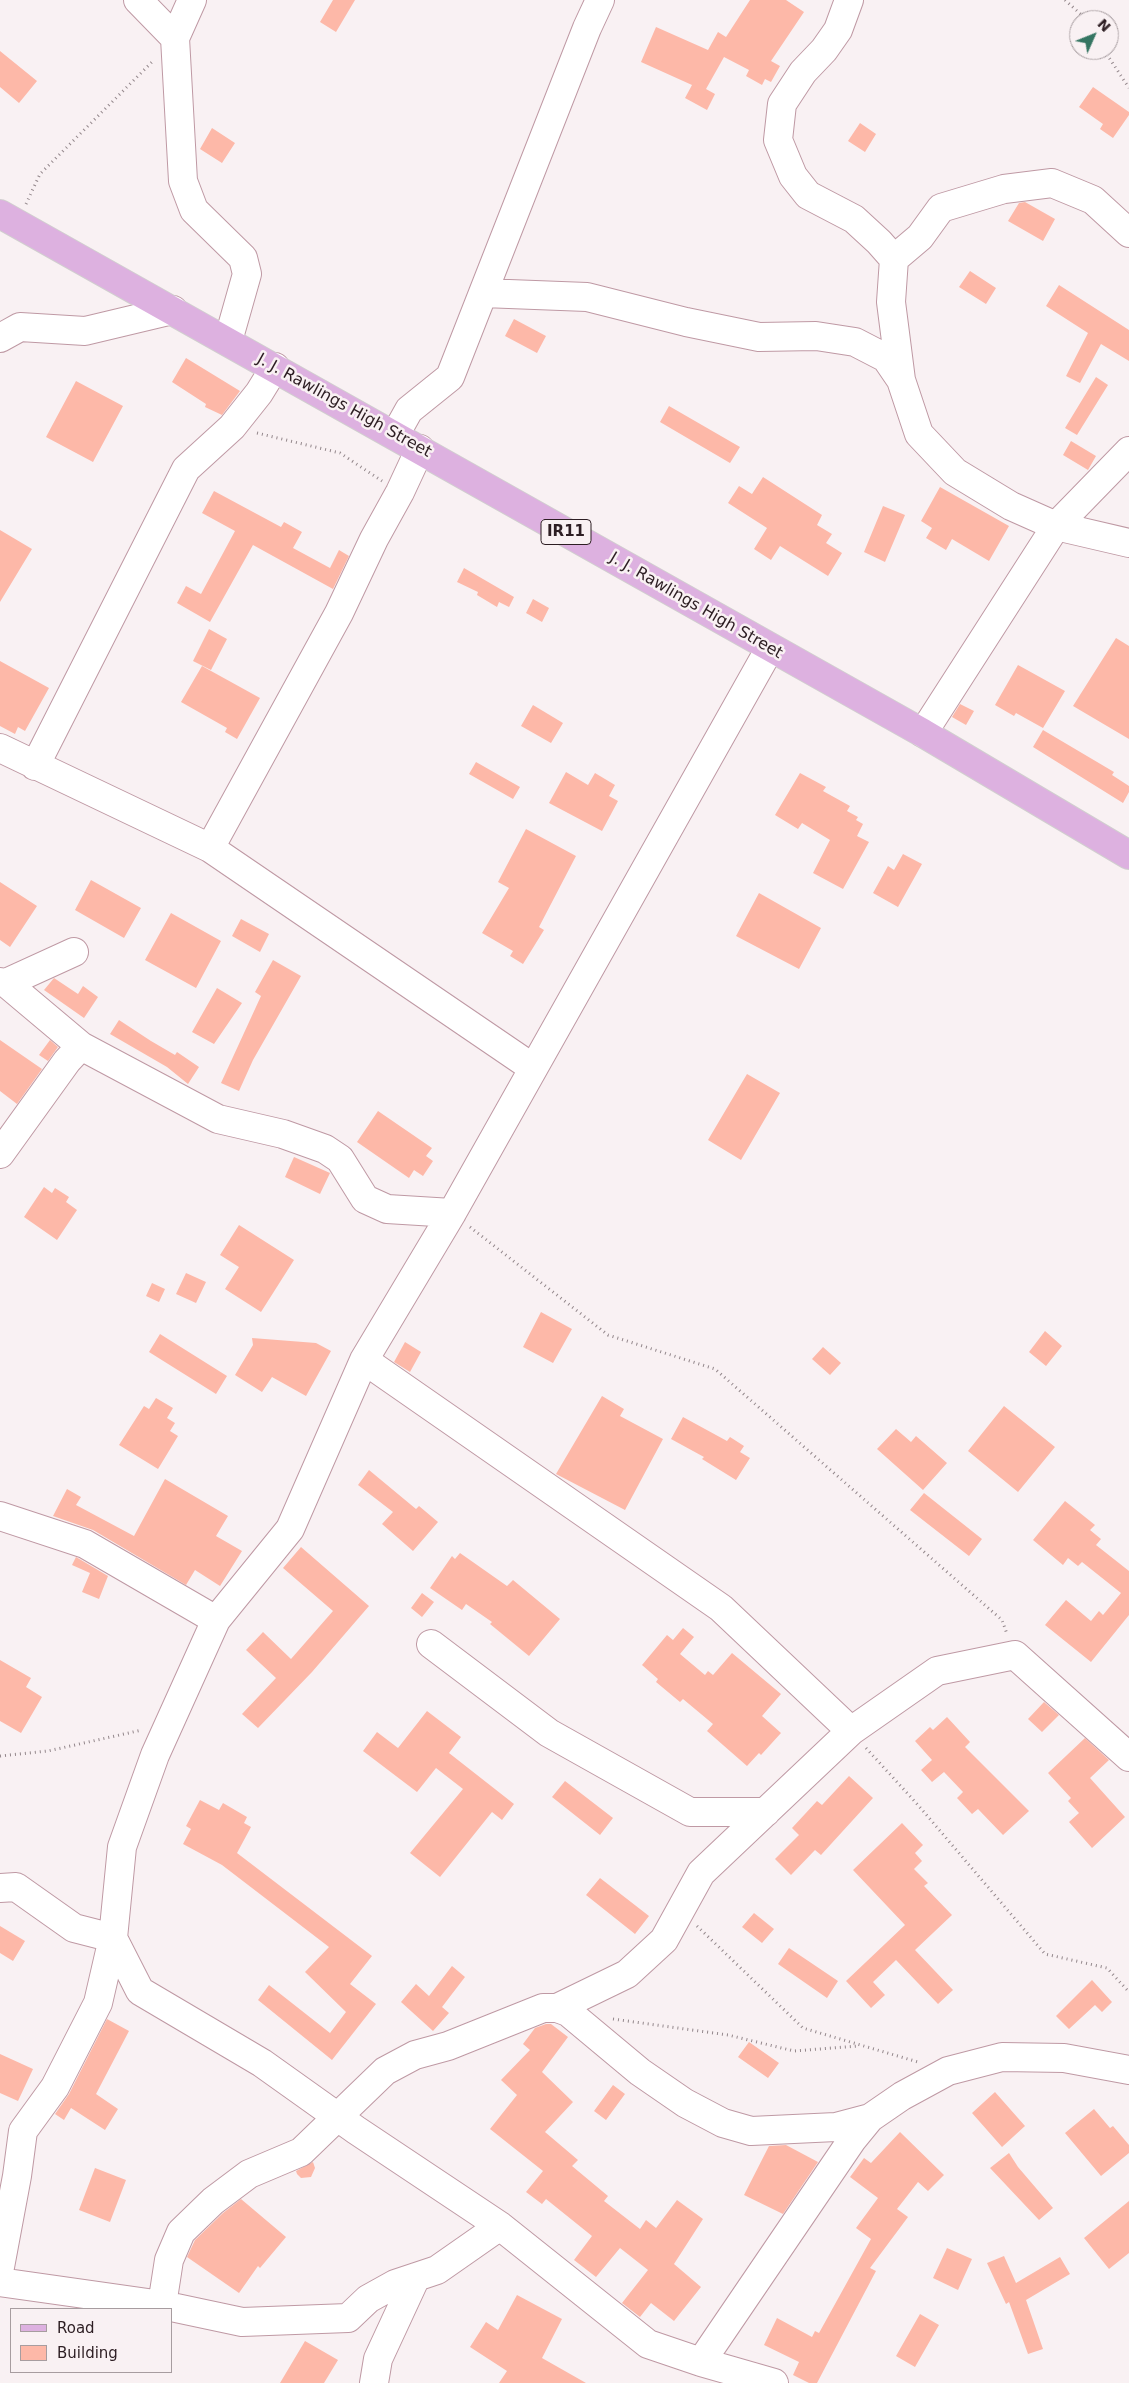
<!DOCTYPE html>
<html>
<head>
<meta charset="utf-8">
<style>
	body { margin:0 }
	#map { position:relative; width:1129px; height:2383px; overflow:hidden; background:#f9f1f3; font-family:"DejaVu Sans",sans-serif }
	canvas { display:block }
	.legend { position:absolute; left:10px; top:2308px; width:162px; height:65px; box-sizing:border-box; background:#f9f1f3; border:1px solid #a79da0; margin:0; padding:6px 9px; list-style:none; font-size:15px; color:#2d1e23 }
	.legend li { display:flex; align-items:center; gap:10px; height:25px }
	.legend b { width:25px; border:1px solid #a79da0 }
	.north { position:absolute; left:1069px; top:10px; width:50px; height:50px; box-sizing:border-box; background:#f9f1f3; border:1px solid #a79da0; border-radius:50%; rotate:46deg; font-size:14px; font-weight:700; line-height:20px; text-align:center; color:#2d1e23 }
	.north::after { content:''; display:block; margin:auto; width:18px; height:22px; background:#357562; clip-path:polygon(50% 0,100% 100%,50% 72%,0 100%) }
</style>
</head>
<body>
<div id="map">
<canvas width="1129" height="2383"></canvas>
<ul class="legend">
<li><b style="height:6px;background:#ddb1e0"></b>Road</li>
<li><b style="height:14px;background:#fdb8a8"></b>Building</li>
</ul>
<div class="north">N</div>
</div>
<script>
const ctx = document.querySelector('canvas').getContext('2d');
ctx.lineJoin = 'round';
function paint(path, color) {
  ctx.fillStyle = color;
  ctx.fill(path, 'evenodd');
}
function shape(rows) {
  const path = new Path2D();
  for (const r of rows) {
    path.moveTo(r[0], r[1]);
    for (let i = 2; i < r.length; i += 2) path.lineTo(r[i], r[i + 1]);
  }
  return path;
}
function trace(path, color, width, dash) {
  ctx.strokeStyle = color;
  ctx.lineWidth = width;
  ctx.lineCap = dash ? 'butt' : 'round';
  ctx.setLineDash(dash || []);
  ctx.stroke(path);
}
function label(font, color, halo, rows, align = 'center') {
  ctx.font = font + ' "DejaVu Sans",sans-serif';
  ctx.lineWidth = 5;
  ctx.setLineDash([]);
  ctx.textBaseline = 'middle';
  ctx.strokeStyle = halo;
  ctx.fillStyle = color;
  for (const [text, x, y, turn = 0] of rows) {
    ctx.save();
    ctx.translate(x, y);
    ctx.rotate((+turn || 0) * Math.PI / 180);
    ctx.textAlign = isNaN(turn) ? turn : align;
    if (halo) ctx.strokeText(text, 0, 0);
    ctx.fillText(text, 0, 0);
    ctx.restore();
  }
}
paint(shape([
	[333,0,355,0,336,32,320,22],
	[750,0,786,0,804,12,771,61,780,66,771,82,765,79,762,85,746,76,749,70,724,57,706,89,715,94,707,110,685,98,692,85,641,62,656,27,708,50,718,32,726,37],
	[0,51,37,81,19,103,0,87],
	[1093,87,1129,112,1129,115,1113,138,1100,129,1103,124,1079,107],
	[860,123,876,134,865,152,848,141],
	[212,128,235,143,222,163,200,149],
	[1025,202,1055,219,1043,241,1008,221,1019,203],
	[970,271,996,288,986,304,959,287],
	[1059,285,1129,330,1129,361,1101,344,1080,383,1066,376,1088,333,1046,306],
	[514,319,546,336,537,353,505,336],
	[186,358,240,391,222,415,205,407,206,404,172,382],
	[1096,377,1108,385,1077,435,1065,428],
	[76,381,123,406,93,462,46,437],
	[669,406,740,447,730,463,660,422],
	[1071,441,1096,456,1088,470,1063,455],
	[763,477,822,515,817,525,832,534,826,543,842,553,828,576,780,546,771,560,754,549,767,528,728,503,739,486,752,494],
	[940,487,1009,526,989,561,952,539,946,550,926,538,932,528,921,521],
	[214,491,281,527,284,522,302,532,293,548,330,568,339,550,349,556,333,589,253,545,210,622,177,603,186,586,201,594,235,531,202,513],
	[883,506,905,515,885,562,864,552],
	[0,530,32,549,0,602],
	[464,568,514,597,509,607,499,602,497,607,477,595,478,592,457,582],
	[533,599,549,608,542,622,526,613],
	[209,629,227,639,211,670,193,661],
	[1116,638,1129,646,1129,739,1073,706],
	[0,661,49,688,25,731,18,727,15,734,0,726],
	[1018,665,1065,691,1043,728,1016,713,1014,716,995,705],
	[202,666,260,698,237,739,225,732,227,728,181,702],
	[960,704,974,711,966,725,952,717],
	[533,705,563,723,551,743,521,726],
	[1043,730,1114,772,1112,775,1129,786,1129,792,1123,803,1033,747],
	[476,762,520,787,513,799,469,774],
	[566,772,588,785,595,773,615,785,609,796,618,801,602,831,549,803],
	[800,773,826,787,823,791,850,806,847,811,858,817,856,820,863,824,857,836,869,842,843,889,813,873,830,840,802,823,798,829,775,815],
	[526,829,576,856,539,927,544,930,523,964,510,956,513,951,482,933,509,888,498,882],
	[903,854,922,864,898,907,873,893,888,866,894,870],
	[91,880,141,908,124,938,75,910],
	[0,882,37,906,10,947,0,940],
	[759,893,821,928,799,969,736,936],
	[171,913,221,941,196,988,145,960],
	[241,919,269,934,260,952,232,936],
	[273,960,301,976,253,1060,239,1091,221,1083,261,996,255,992],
	[54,978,78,994,83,986,98,997,84,1018,44,990],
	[217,988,242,1003,214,1044,192,1032],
	[119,1020,151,1041,175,1055,177,1052,199,1067,188,1084,167,1067,110,1034],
	[0,1040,42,1069,17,1104,0,1091],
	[50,1040,58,1047,48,1061,39,1055],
	[747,1074,780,1093,741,1160,708,1140],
	[378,1111,432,1148,426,1156,433,1161,423,1176,414,1170,409,1178,357,1142],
	[294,1157,330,1173,320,1194,285,1177],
	[44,1187,52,1193,55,1188,69,1197,66,1202,77,1210,57,1240,24,1217],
	[239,1225,294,1260,261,1312,225,1289,239,1267,220,1255],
	[186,1273,206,1282,196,1303,176,1294],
	[152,1283,165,1289,159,1302,146,1296],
	[541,1312,572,1329,553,1363,523,1347],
	[1045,1331,1062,1346,1046,1366,1029,1352],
	[160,1334,227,1376,216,1394,149,1352],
	[252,1338,316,1343,331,1351,306,1396,272,1377,262,1392,235,1375,253,1345],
	[405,1342,421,1352,410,1372,394,1362],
	[823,1347,841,1363,830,1375,812,1359],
	[602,1396,624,1409,620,1416,663,1439,625,1510,556,1474],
	[156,1398,173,1408,167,1418,175,1423,170,1431,178,1436,158,1469,119,1445,144,1406,149,1409],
	[1004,1406,1055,1447,1018,1492,968,1451],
	[683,1417,727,1441,730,1437,744,1446,740,1452,750,1458,736,1480,702,1459,704,1457,671,1439],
	[896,1429,911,1442,916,1436,947,1463,923,1490,877,1449],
	[369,1470,416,1509,419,1506,438,1522,413,1551,382,1524,393,1512,358,1485],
	[165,1479,228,1516,216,1536,242,1551,220,1586,195,1570,186,1585,93,1530,53,1516,67,1489,81,1497,76,1505,134,1536],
	[924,1493,982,1539,969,1556,910,1510],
	[1065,1501,1095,1525,1090,1530,1101,1539,1096,1545,1129,1571,1129,1615,1091,1662,1045,1625,1066,1600,1091,1621,1099,1611,1103,1615,1121,1593,1082,1562,1078,1566,1068,1558,1063,1565,1033,1540],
	[301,1547,369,1606,312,1672,258,1728,242,1714,276,1678,246,1650,263,1632,291,1659,333,1611,283,1568],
	[460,1553,507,1586,513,1580,560,1619,529,1656,490,1624,492,1622,466,1604,462,1610,430,1588,452,1556,455,1559],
	[76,1557,108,1576,99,1599,82,1592,90,1573,72,1565],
	[422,1593,434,1602,422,1617,411,1608],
	[683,1628,694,1637,680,1654,705,1675,708,1671,713,1675,732,1653,781,1694,762,1716,781,1733,761,1755,759,1753,747,1766,707,1731,713,1724,683,1699,680,1702,656,1682,658,1679,642,1665,667,1635,673,1640],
	[0,1660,31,1678,26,1687,42,1697,21,1733,0,1721],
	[1044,1702,1059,1715,1042,1732,1028,1719],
	[427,1711,461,1737,449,1753,514,1804,502,1820,492,1812,440,1877,410,1853,463,1789,436,1768,417,1792,363,1751,377,1732,398,1748],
	[947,1717,970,1742,965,1747,1029,1811,1003,1835,978,1809,972,1814,957,1798,963,1792,944,1772,932,1782,921,1770,932,1760,915,1741,930,1727,933,1730],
	[1085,1738,1109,1760,1090,1778,1125,1817,1092,1848,1069,1822,1079,1813,1068,1801,1071,1798,1048,1773],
	[849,1776,873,1798,821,1855,815,1850,791,1875,775,1859,799,1835,792,1828,817,1801,822,1805],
	[565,1781,613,1818,600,1835,552,1797],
	[200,1800,219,1810,223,1803,247,1817,244,1823,251,1827,237,1853,372,1956,350,1984,376,2004,332,2060,258,2000,269,1985,330,2033,346,2012,305,1972,329,1947,222,1865,183,1844,191,1829,186,1826],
	[902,1823,923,1845,915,1853,922,1861,914,1869,928,1883,924,1886,952,1915,915,1950,953,1990,938,2004,896,1960,873,1982,885,1995,871,2008,846,1981,905,1925,853,1870],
	[600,1878,649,1916,635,1934,586,1895],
	[754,1913,774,1929,762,1943,742,1927],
	[0,1926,25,1941,13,1961,0,1953],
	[789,1948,838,1981,827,1998,778,1964],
	[452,1966,465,1977,442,2007,449,2013,433,2031,401,2002,416,1984,429,1996],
	[1092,1980,1112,2002,1102,2012,1095,2005,1069,2029,1056,2016],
	[107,2019,129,2031,96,2094,118,2109,105,2130,71,2108,64,2120,55,2114,69,2094],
	[546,2024,551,2024,568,2037,542,2072,573,2102,545,2132,578,2160,572,2166,608,2196,604,2201,640,2229,646,2220,656,2228,677,2200,703,2219,674,2264,701,2287,674,2321,651,2303,640,2317,622,2303,648,2270,620,2248,596,2277,574,2260,592,2236,546,2199,542,2204,526,2192,543,2171,490,2129,517,2095,501,2080,530,2050,523,2044,535,2028],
	[749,2042,779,2063,768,2078,738,2057],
	[0,2054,33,2069,18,2101,0,2093],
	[613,2085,625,2094,606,2120,594,2111],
	[995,2092,1025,2126,1002,2147,972,2113],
	[1094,2109,1110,2128,1113,2126,1129,2145,1129,2153,1101,2176,1065,2133],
	[900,2132,944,2175,928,2191,918,2182,897,2209,908,2217,870,2268,876,2271,817,2383,809,2383,793,2375,799,2362,764,2345,777,2318,812,2337,815,2331,819,2333,871,2239,856,2228,878,2198,850,2177,864,2158,871,2163],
	[786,2145,818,2162,783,2214,744,2195,769,2146],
	[1009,2153,1018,2167,1053,2208,1039,2220,990,2168],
	[313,2162,315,2168,311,2177,301,2178,297,2174,296,2171],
	[95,2168,126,2180,110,2222,79,2210],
	[241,2199,286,2237,260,2268,258,2266,239,2293,187,2257,195,2240,223,2213],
	[1129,2201,1129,2253,1109,2269,1084,2238],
	[947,2248,972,2259,958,2290,933,2278],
	[1004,2256,1016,2283,1060,2257,1070,2274,1026,2300,1043,2349,1028,2354,1009,2302,1006,2304,987,2263],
	[517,2295,562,2319,542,2358,586,2383,499,2383,507,2371,470,2347,486,2322,498,2330],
	[920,2314,939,2325,915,2367,896,2356],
	[305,2341,338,2360,324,2383,280,2383]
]), '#fdb8a8');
const minor = shape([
	[138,0,175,38],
	[192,0,175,38,183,181,194,210,243,258,247,274,228,341],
	[849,0,838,30,824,50,803,72,782,104,778,140,793,176,808,195,854,219,879,242,894,259,891,302,901,380,919,434,955,472,1011,506,1056,526,1129,543],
	[894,259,920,237,941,208,1004,189,1052,183,1093,200,1129,233],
	[483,293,587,297,686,322,759,337,816,336,855,342,886,358,901,380],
	[0,338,20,327,85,331,173,310],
	[395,435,409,410,450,377,587,28,600,0],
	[770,648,452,1213,364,1360,290,1529,216,1620,155,1755,122,1847,113,1938,140,1991,262,2063,356,2130,500,2226,648,2344,701,2362,852,2140,870,2118,902,2096,948,2071,1002,2057,1064,2058,1129,2070],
	[923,733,1056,526,1129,451],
	[0,748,210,848,533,1068],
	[35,766,186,469,232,427,259,393,275,367],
	[210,848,339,613,374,539,400,492,420,449],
	[0,982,6,983,74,952],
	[6,983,81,1046,218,1119,283,1134,325,1149,340,1159,365,1199,387,1209,452,1213],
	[0,1154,67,1061,81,1046],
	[364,1360,721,1608,851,1731],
	[0,1516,85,1544,216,1620],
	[431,1644,549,1733,690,1812,766,1812],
	[0,1888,16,1887,74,1928,113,1938,98,2003,55,2087,23,2131,17,2176,0,2267],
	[557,2008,627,1974,664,1940,701,1873,851,1731,937,1671,1015,1655,1129,1757],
	[0,2282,162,2305,242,2322,348,2318,368,2299,395,2284,437,2270,500,2226],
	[162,2305,169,2260,181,2232,213,2201,249,2174,301,2152,385,2071,415,2055,448,2046,543,2008,557,2008,568,2012,640,2072,685,2103,723,2123,751,2131,836,2127,870,2118],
	[701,2362,774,2383],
	[374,2383,378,2359,416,2277]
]);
const major = shape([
	[0,214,923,733,1129,855]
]);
trace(minor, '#bf99a4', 30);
trace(major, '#d1cecf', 30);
trace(shape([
	[1065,0,1087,20],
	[1104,50,1129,88],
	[26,204,40,174,154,60],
	[257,433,340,453,382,481],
	[470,1227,608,1335,715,1369,1002,1620,1007,1634],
	[866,1748,918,1805,1045,1954,1107,1968,1129,1992],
	[0,1756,48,1751,142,1730],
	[697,1926,803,2028,918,2062],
	[613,2019,728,2035,794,2051,858,2046]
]), '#93878b', 3, [1, 4]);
trace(minor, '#fff', 28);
trace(major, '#ddb1e0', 28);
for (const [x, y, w] of [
	[566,532,50]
]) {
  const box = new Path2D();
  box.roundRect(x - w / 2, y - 12.5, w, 25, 4);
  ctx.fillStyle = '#f9f1f3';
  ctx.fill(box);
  trace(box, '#2d1e23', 1);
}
label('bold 15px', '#2d1e23', null, [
	["IR11",566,532]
]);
label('16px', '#2d1e23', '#f9f1f3', [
	["J. J. Rawlings High Street",344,406,29],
	["J. J. Rawlings High Street",696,606,30]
]);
</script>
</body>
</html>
